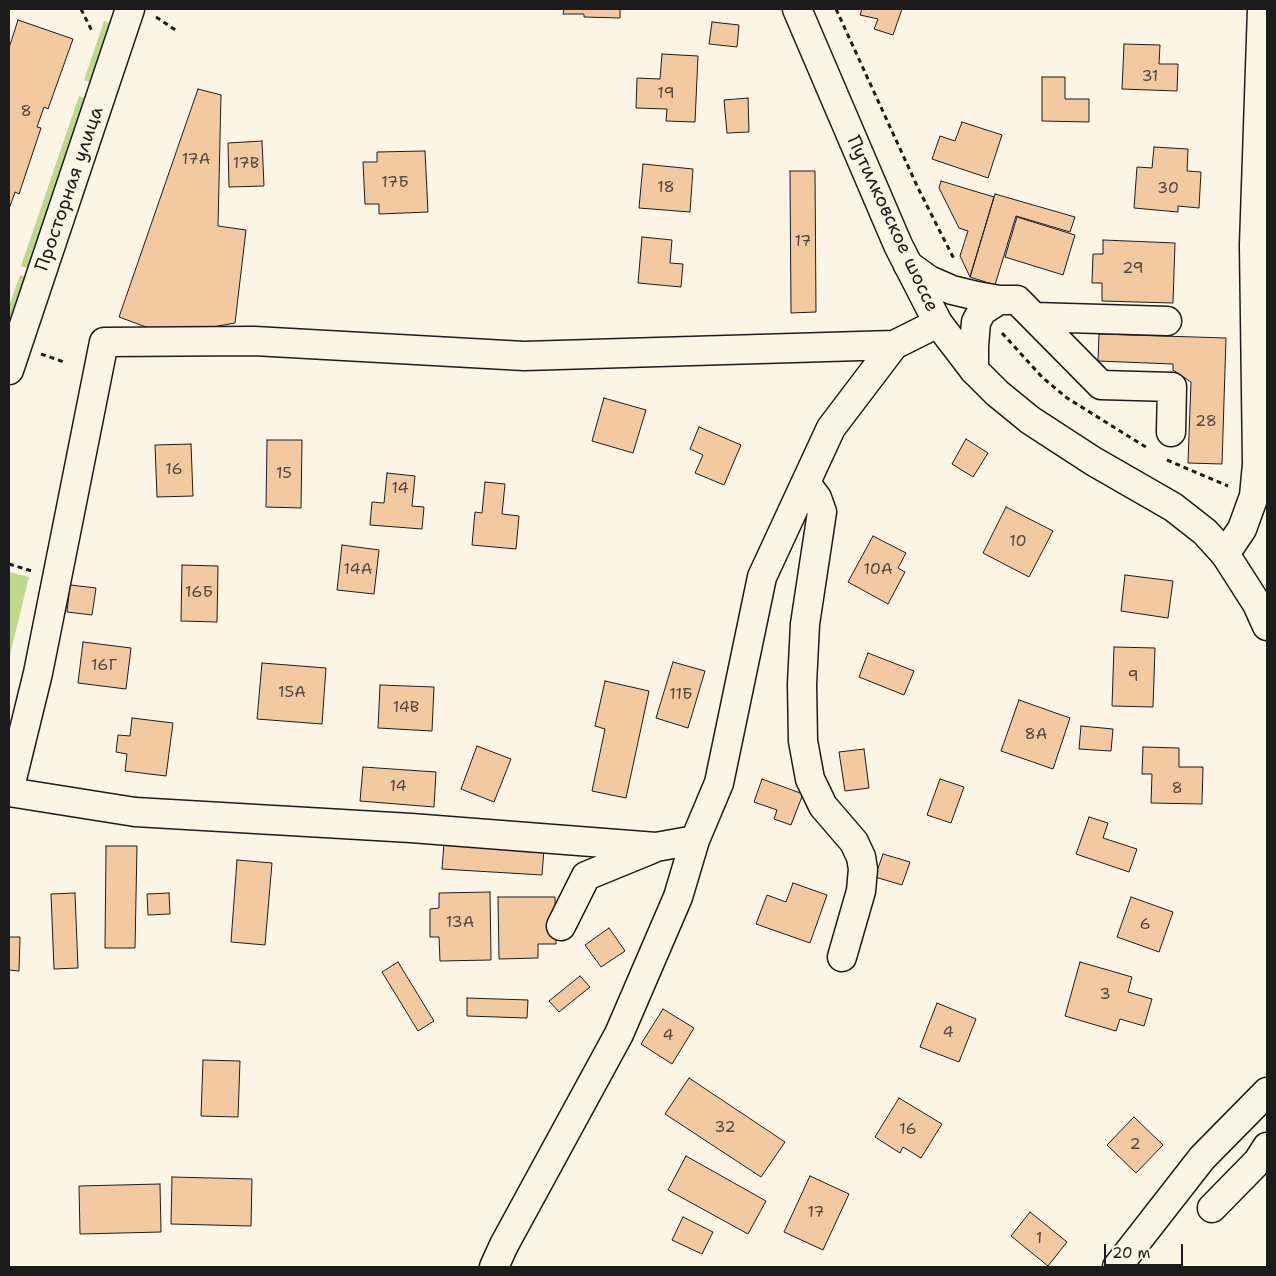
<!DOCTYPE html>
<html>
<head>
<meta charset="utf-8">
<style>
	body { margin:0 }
	#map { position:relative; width:1276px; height:1276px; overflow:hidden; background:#fcf5e5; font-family:"Shantell Sans",sans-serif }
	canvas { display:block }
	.frame { position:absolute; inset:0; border:10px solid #1c1c1c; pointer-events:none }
	.scale { position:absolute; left:1104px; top:1244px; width:79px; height:22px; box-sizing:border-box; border:2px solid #1c1c1c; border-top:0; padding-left:6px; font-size:15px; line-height:18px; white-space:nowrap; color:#1c1c1c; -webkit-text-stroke:4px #fcf5e5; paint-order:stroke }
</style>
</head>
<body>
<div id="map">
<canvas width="1276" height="1276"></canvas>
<div class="frame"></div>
<div class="scale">20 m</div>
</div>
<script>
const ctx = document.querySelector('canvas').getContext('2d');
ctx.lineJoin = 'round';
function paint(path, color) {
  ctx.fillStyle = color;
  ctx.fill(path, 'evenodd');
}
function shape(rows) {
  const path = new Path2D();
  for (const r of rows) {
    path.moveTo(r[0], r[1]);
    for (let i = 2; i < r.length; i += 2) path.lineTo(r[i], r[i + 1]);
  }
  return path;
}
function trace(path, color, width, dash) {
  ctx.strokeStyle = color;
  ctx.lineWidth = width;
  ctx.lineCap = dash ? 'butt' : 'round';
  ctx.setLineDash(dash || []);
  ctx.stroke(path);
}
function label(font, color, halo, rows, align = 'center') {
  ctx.font = font + ' "Shantell Sans",sans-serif';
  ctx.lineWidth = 4;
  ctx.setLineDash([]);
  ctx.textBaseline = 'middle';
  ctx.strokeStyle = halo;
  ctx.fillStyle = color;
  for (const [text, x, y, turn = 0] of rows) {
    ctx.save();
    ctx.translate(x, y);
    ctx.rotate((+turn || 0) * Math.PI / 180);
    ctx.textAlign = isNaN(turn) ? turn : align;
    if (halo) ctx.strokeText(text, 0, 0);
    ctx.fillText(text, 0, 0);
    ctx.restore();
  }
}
paint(shape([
	[104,21,118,26,96,84,84,80],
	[79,96,91,100,34,271,21,266],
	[20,275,33,280,9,338,9,306],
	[9,572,29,577,9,659]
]), '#c0d88e');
const building = shape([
	[564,9,620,9,620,18,584,17,584,14,563,14,564,9],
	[862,9,902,9,893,35,874,29,878,19,860,15,862,9],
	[18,20,73,39,48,109,44,107,37,127,41,128,19,194,15,192,9,209,9,48,18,20],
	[712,22,739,25,737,47,709,44,712,22],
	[1124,44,1160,45,1159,64,1178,64,1177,91,1122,89,1124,44],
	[662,54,698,56,695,122,666,121,667,109,636,108,637,78,660,79,662,54],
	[1042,77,1065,77,1065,99,1089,99,1089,122,1042,121,1042,77],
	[198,89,221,95,218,226,246,230,235,323,168,335,119,317,198,89],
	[748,98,749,132,727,133,724,100,748,98],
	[962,122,1002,135,988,178,932,159,940,136,955,141,962,122],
	[262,141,264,186,229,187,228,143,262,141],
	[1154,147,1188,149,1187,171,1201,172,1199,208,1178,206,1178,212,1134,208,1137,167,1152,168,1154,147],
	[425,151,428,212,379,214,379,204,365,204,363,162,377,162,377,152,425,151],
	[643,164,693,169,690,212,639,208,643,164],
	[790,171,815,171,816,312,791,313,790,171],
	[941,181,994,197,970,277,960,256,968,231,959,228,939,188,941,181],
	[995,194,1075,217,1070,232,1016,216,995,285,970,277,995,194],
	[1017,217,1075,235,1063,275,1005,257,1017,217],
	[642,237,672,240,670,263,683,264,681,287,638,283,642,237],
	[1103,240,1175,243,1173,303,1102,301,1102,283,1092,283,1093,254,1103,254,1103,240],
	[1099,334,1226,338,1222,464,1188,463,1191,382,1173,370,1173,364,1098,361,1099,334],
	[604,398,646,410,633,453,592,441,604,398],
	[699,427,741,445,724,485,695,473,703,455,690,449,699,427],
	[966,439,988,453,973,477,952,464,966,439],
	[267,440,302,440,301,508,266,507,267,440],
	[191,444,193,496,157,497,155,445,191,444],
	[387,473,415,476,412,506,424,507,422,529,370,525,372,502,384,503,387,473],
	[485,482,505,484,502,514,519,516,516,549,472,545,475,512,482,513,485,482],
	[1006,507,1053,531,1029,577,983,553,1006,507],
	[873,536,906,553,898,568,905,572,888,604,848,582,873,536],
	[342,545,379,550,374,594,337,590,342,545],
	[182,565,218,566,217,622,181,621,182,565],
	[1125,575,1173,581,1168,618,1121,611,1125,575],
	[70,585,96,588,92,615,67,612,70,585],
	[83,642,131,648,126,689,78,683,83,642],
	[1114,647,1155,648,1153,707,1112,706,1114,647],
	[868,653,914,671,904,695,859,677,868,653],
	[673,662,705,671,688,728,656,718,673,662],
	[262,663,326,668,322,724,257,719,262,663],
	[605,681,649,691,626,798,592,791,605,729,595,726,605,681],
	[380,685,434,687,432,731,378,728,380,685],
	[1019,700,1070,718,1053,769,1001,751,1019,700],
	[132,718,173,723,166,776,125,771,127,754,116,752,118,735,130,736,132,718],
	[1081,726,1113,729,1111,751,1079,749,1081,726],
	[477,746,511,759,494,802,461,789,477,746],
	[1143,747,1179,748,1179,767,1203,767,1202,804,1151,803,1152,774,1142,774,1143,747],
	[864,749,869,788,845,791,839,752,864,749],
	[363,767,436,772,434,807,360,801,363,767],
	[762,779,803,794,791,825,774,819,777,810,754,802,762,779],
	[940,779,964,787,951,823,927,815,940,779],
	[1089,817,1108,823,1103,838,1137,849,1129,872,1076,854,1089,817],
	[444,843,544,849,542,875,442,869,444,843],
	[106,846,137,846,135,948,105,948,106,846],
	[883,854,910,862,902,885,875,877,883,854],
	[237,860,272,863,265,945,231,942,237,860],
	[793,883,827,895,810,943,756,924,767,895,786,902,793,883],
	[490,892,491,960,440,961,439,937,430,937,430,909,439,908,439,893,490,892],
	[75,893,78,968,54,969,51,894,75,893],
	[169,893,170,914,148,915,147,894,169,893],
	[498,897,555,897,556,944,538,944,538,958,499,959,498,897],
	[1131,897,1173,912,1159,952,1117,937,1131,897],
	[609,928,625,951,601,967,585,945,609,928],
	[9,937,20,937,19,971,9,970,9,937],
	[398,962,434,1021,418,1031,382,972,398,962],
	[1080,962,1132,977,1128,992,1152,999,1144,1026,1120,1019,1116,1031,1065,1016,1080,962],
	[580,976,590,987,559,1012,549,1001,580,976],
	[467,998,528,1000,527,1018,467,1016,467,998],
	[937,1003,976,1019,959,1062,920,1047,937,1003],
	[663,1009,694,1028,672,1064,641,1044,663,1009],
	[203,1060,240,1061,238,1117,201,1116,203,1060],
	[689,1078,785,1142,761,1177,665,1114,689,1078],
	[899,1098,942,1124,921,1158,903,1147,900,1153,875,1137,899,1098],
	[1134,1117,1163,1145,1136,1173,1107,1145,1134,1117],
	[686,1156,766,1201,748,1234,668,1190,686,1156],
	[810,1176,849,1194,823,1250,784,1232,810,1176],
	[172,1177,252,1179,251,1226,171,1224,172,1177],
	[160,1184,161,1232,80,1234,79,1186,160,1184],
	[1030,1212,1067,1242,1048,1266,1011,1236,1030,1212],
	[683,1217,713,1232,702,1254,672,1240,683,1217]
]);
paint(building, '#f3c9a2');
trace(building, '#1c1c1c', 1);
const minor = shape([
	[908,265,929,280,952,290,977,296,999,300,1017,300,1101,385,1172,387,1171,432],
	[1034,317,1167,321],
	[9,370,130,9],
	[974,370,974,346,976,322,982,311,999,300],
	[806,483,817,498,822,512,805,624,802,684,803,741,810,779,823,806,854,842,861,857,863,869,861,891,842,957],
	[1225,554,1242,529,1254,496,1257,464,1254,245,1262,9],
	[9,791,38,673,104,342,254,341,524,356,894,345,938,323],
	[9,792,135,812,411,828,656,847,695,840],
	[561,926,586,876,652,849],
	[1212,1208,1258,1161,1267,1147],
	[494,1267,504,1245,619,1034,678,897,695,840,719,783,762,577,831,428,894,345],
	[1117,1267,1202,1158,1267,1092]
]);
const major = shape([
	[797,9,898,245,938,323,974,370,997,393,1030,420,1093,461,1173,507,1205,532,1225,554,1257,604,1267,626]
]);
trace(minor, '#1c1c1c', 31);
trace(major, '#1c1c1c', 31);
trace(shape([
	[81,9,93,33],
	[836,9,918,188,955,261],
	[156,17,177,31],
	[1002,333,1042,377,1067,398,1149,449],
	[41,354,64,362],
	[1167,460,1228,486],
	[9,564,32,571]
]), '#1c1c1c', 3, [5, 4]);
trace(minor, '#fcf5e5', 28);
trace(major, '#fcf5e5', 28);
label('16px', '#52473e', null, [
	["31",1150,77],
	["19",666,94],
	["8",26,112],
	["17А",196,160],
	["17В",246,164],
	["17Б",395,183],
	["18",666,188],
	["30",1168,189],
	["17",803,242],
	["29",1133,269],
	["28",1206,422],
	["16",174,470],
	["15",284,474],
	["14",400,489],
	["10",1018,542],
	["14А",358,570],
	["10А",878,570],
	["16Б",199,593],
	["16Г",104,666],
	["9",1133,677],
	["15А",292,693],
	["11Б",681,695],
	["14В",406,708],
	["8А",1036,735],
	["14",398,787],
	["8",1177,789],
	["13А",460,923],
	["6",1145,925],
	["3",1105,995],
	["4",948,1033],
	["4",668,1036],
	["32",725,1128],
	["16",908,1130],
	["2",1135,1145],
	["17",816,1213],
	["1",1039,1239]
]);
label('19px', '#1c1c1c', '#fcf5e5', [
	["Просторная улица",70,189,-71],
	["Путилковское шоссе",892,224,65]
]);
</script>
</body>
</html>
